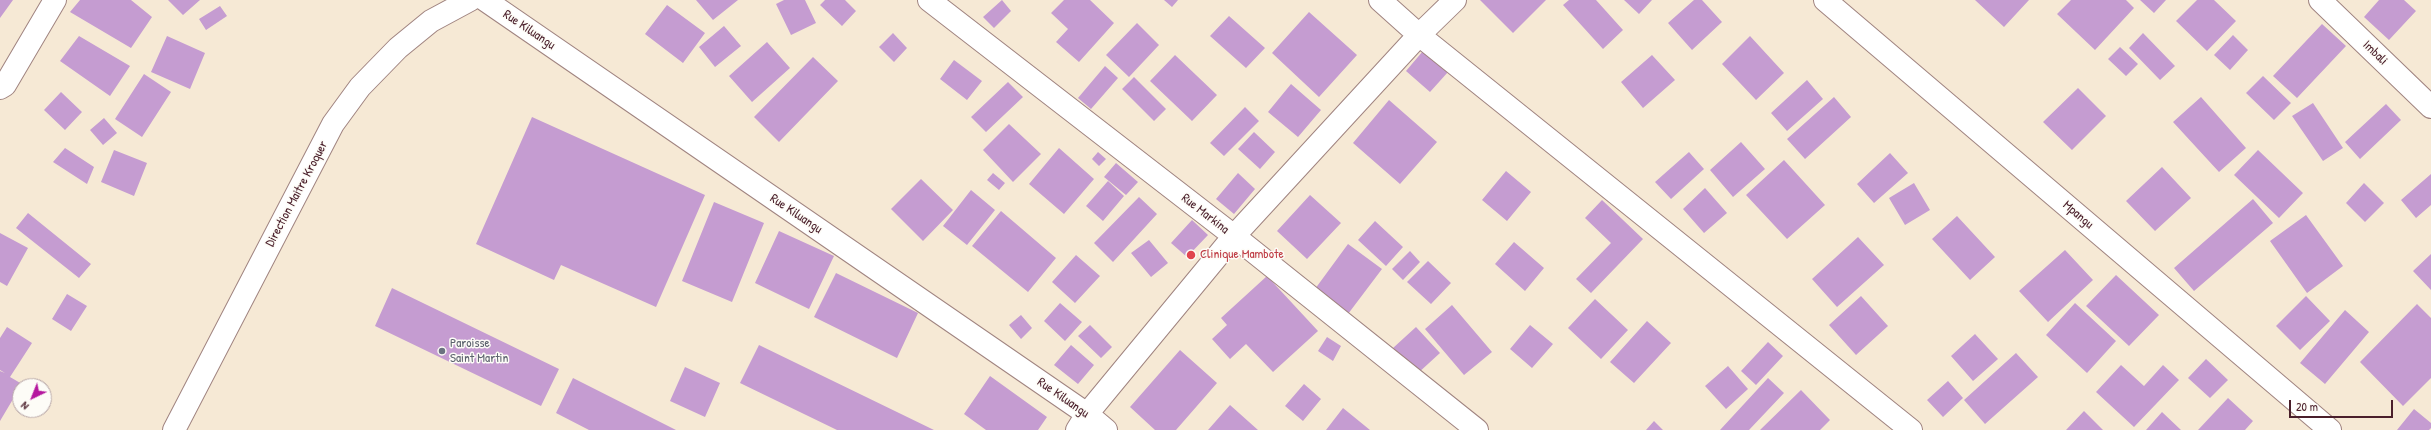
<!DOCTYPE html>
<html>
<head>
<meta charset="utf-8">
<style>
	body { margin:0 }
	#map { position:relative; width:2431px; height:430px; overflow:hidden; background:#f6e9d5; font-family:"Patrick Hand",sans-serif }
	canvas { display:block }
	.north { position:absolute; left:12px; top:378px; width:40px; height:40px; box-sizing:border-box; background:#fdfcf7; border:1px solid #b5a4a5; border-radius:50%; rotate:223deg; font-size:11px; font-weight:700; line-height:16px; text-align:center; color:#4a1f2b }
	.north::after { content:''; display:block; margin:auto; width:14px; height:18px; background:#b5179e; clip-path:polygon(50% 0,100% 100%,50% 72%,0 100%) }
	.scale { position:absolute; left:2289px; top:400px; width:104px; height:18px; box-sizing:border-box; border:2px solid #4a1f2b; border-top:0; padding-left:5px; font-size:12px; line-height:14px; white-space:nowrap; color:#4a1f2b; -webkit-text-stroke:3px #fdfcf7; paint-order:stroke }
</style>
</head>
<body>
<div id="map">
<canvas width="2431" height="430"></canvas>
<div class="north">N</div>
<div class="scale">20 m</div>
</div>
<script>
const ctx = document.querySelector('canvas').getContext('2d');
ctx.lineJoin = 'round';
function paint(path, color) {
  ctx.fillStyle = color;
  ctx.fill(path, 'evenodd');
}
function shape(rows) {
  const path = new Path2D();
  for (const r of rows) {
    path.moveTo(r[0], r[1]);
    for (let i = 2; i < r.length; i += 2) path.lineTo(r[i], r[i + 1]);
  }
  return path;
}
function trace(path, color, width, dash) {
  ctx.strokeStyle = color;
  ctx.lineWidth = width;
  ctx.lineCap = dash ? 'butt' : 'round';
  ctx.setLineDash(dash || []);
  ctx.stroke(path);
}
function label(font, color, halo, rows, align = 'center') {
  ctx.font = font + ' "Patrick Hand",sans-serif';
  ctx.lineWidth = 3;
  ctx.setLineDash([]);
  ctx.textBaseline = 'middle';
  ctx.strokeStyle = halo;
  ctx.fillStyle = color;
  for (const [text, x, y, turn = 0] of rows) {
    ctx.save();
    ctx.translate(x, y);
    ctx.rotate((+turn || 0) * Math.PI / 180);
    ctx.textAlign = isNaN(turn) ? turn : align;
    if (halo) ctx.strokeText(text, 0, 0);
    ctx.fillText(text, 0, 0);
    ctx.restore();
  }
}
paint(shape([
	[0,0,13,0,0,18],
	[80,0,131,0,152,17,131,48,70,12],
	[168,0,200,0,183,15],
	[696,0,738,0,713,20],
	[784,0,805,0,816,23,791,35,776,4],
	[825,0,845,0,856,11,842,26,820,5],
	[1002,0,1011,11,994,28,983,17],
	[1064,0,1090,0,1114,23,1079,62,1056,42,1068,29,1051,13],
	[1164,0,1178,0,1172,7],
	[1480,0,1546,0,1513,33],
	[1569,0,1596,0,1623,30,1603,49,1563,5],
	[1624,0,1652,0,1639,14],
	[1694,0,1702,0,1722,22,1692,50,1668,23],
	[1975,0,2029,0,2004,27],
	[2071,0,2126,0,2134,8,2095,50,2057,14],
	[2140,0,2166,0,2154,13],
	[2197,0,2214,0,2236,21,2207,51,2176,21],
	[2379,0,2404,0,2416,11,2389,40,2364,17],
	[667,5,705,33,683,63,645,34],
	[220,6,227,16,206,30,199,19],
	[1309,12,1357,55,1319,97,1272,53],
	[1229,16,1265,48,1246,68,1210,36],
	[1137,23,1159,45,1129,77,1106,55],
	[2322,24,2346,46,2297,98,2273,76],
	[724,26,741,46,715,67,699,47],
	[893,33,907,48,894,62,879,47],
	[2143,33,2175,66,2160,80,2129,48],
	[2233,35,2248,50,2230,70,2214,55],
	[79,36,130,66,110,96,60,61],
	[167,36,205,53,190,89,151,72],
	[1750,36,1784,73,1756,100,1722,64],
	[767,42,790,68,752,102,729,76],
	[2120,47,2138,64,2126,76,2108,59],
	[1423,51,1448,72,1430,92,1406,71],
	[1175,55,1217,95,1192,121,1150,81],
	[1652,55,1675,80,1643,108,1621,82],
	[813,57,838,81,779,142,754,117],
	[954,60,982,81,967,100,940,79],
	[1105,66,1118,78,1091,109,1078,98],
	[144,74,171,92,142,137,115,119],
	[2263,76,2291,103,2274,120,2246,93],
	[1134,77,1166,109,1154,121,1122,89],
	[1807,80,1823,99,1787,131,1771,113],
	[1008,82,1023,97,986,132,971,117],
	[1291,84,1321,110,1298,137,1268,112],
	[2078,88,2106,116,2072,150,2043,122],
	[61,92,82,112,65,130,44,110],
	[1834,97,1851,117,1805,159,1787,139],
	[2201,97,2246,148,2219,172,2173,122],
	[1389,100,1437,142,1400,184,1353,143],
	[2313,103,2343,148,2323,161,2292,116],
	[2386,104,2401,120,2360,159,2345,142],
	[1245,107,1259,121,1224,156,1210,143],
	[532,117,705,195,656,307,561,265,554,280,476,244],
	[104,118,117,133,103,145,90,130],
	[1009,124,1041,154,1013,182,983,150],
	[1254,132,1275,152,1260,169,1238,149],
	[1741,142,1765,169,1733,197,1710,170],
	[65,148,94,167,87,184,53,162],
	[1059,148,1094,179,1064,214,1029,184],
	[114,150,147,163,134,196,101,182],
	[2258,150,2303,193,2279,218,2234,175],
	[1098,152,1106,159,1099,166,1092,159],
	[1689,152,1704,169,1671,199,1655,182],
	[1890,153,1908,173,1874,203,1857,184],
	[1784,160,1825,205,1787,239,1746,195],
	[1116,163,1138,182,1126,195,1104,177],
	[2162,167,2191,198,2155,231,2126,201],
	[1506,171,1531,192,1507,221,1482,200],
	[993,173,1005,183,999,190,987,180],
	[1238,173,1255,189,1234,214,1216,199],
	[2431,174,2431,205,2416,218,2401,200],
	[921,179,953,210,923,241,891,209],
	[1108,181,1124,196,1103,221,1086,206],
	[1914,183,1930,210,1905,225,1889,198],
	[2364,183,2384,203,2365,222,2346,203],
	[1705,188,1727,213,1704,233,1683,209],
	[971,190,995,210,967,245,943,226],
	[1310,195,1341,223,1307,259,1277,231],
	[1139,197,1157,214,1113,262,1094,243],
	[2253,199,2273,223,2194,291,2174,268],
	[1602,200,1643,239,1591,293,1576,279,1611,243,1585,218],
	[714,202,764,223,732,302,682,281],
	[1001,211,1056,258,1028,292,972,246],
	[28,213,91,264,79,278,16,228],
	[2306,215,2343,266,2307,293,2270,241],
	[1957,216,1995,257,1970,280,1932,239],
	[1192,220,1208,235,1187,257,1171,243],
	[1375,221,1403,247,1386,266,1358,240],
	[779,231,834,256,809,309,755,283],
	[0,233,28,248,7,286,0,282],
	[1858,237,1884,265,1837,307,1812,279],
	[1149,240,1168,263,1151,277,1131,253],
	[1514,242,1544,268,1525,291,1495,264],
	[1348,244,1382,269,1348,314,1315,289],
	[2065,250,2093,280,2048,322,2019,291],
	[1410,251,1420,262,1403,280,1392,269],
	[2431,254,2431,290,2413,271],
	[1076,255,1100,276,1075,303,1052,282],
	[1428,261,1451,283,1431,304,1407,282],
	[836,273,918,313,897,358,814,317],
	[2116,275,2159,315,2129,346,2086,306],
	[1267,276,1318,331,1273,372,1246,344,1230,359,1212,339,1227,325,1221,318],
	[392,288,559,369,541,406,375,326],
	[67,294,87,306,71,331,52,319],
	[1861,296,1888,326,1856,355,1829,325],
	[2306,296,2330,321,2300,350,2276,326],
	[1595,299,1628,330,1601,359,1568,328],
	[1060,303,1082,322,1065,341,1044,321],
	[2075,303,2116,341,2087,373,2046,335],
	[2417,304,2431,318,2431,378,2403,406,2360,362],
	[1452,305,1492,352,1464,375,1425,329],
	[2345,310,2369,332,2325,384,2300,363],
	[1021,315,1032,328,1021,339,1009,325],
	[1647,321,1671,343,1634,383,1610,362],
	[1090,325,1112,347,1101,358,1078,336],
	[1530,325,1553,344,1532,368,1510,349],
	[7,327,32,343,10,377,22,384,0,421,0,371,5,373,0,370,0,338],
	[1416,327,1440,353,1417,374,1393,348],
	[1975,334,1998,359,1973,381,1951,356],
	[1327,337,1341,346,1333,361,1318,351],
	[1768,342,1783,356,1756,385,1741,371],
	[759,345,934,430,837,430,740,383],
	[1071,345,1094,365,1078,384,1054,365],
	[1180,350,1217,383,1176,430,1155,430,1130,407],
	[2016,353,2038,377,1985,424,1964,400],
	[2206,359,2228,380,2210,398,2188,378],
	[2121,365,2144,386,2163,365,2179,380,2134,427,2096,392],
	[1728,366,1748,389,1726,409,1705,386],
	[685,367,720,383,705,417,670,401],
	[990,376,1047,417,1038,430,986,430,964,414],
	[573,378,676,430,589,430,556,413],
	[1768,378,1784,393,1749,430,1720,430],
	[1948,381,1963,398,1943,417,1927,400],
	[1304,384,1321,399,1303,421,1285,406],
	[1801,390,1830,420,1820,430,1760,430],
	[2228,398,2253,421,2245,430,2198,430],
	[1230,405,1258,430,1208,430],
	[1343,408,1370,430,1326,430],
	[2414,409,2431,423,2431,428,2429,430,2397,430],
	[2084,411,2103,430,2066,430],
	[2162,412,2181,430,2146,430],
	[1654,421,1663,430,1646,430]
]), '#c59cd1');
const street = shape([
	[485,0,1087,414,1106,430],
	[929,0,1234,236,1477,430],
	[1380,0,1419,35,1911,430],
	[1825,0,2330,430],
	[2320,0,2431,107],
	[0,88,5,85,55,0],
	[174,430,333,124,360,87,398,48,431,21,470,0],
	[1077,430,1087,414,1234,236,1419,35,1455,0]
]);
trace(street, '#a08480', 24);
trace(street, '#fff', 22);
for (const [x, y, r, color] of [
	[1191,255,5,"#e0444e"],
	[442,351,4,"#6b7280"]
]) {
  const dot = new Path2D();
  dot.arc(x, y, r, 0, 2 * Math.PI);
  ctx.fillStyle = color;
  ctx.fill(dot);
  trace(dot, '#fdfcf7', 1.5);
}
label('13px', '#4a1f2b', '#fdfcf7', [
	["Rue Kiluangu",529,30,34],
	["Imbali",2375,53,44],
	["Direction Maitre Kroquer",297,194,-62],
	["Rue Kiluangu",796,214,34],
	["Rue Markina",1205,214,38],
	["Mpangu",2078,215,40],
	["Rue Kiluangu",1063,398,35]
]);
label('13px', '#be3a42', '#fdfcf7', [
	["Clinique Mambote",1200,255]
], 'left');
label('13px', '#5b616d', '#fdfcf7', [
	["Paroisse",450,344],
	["Saint Martin",450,359]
], 'left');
</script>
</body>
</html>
